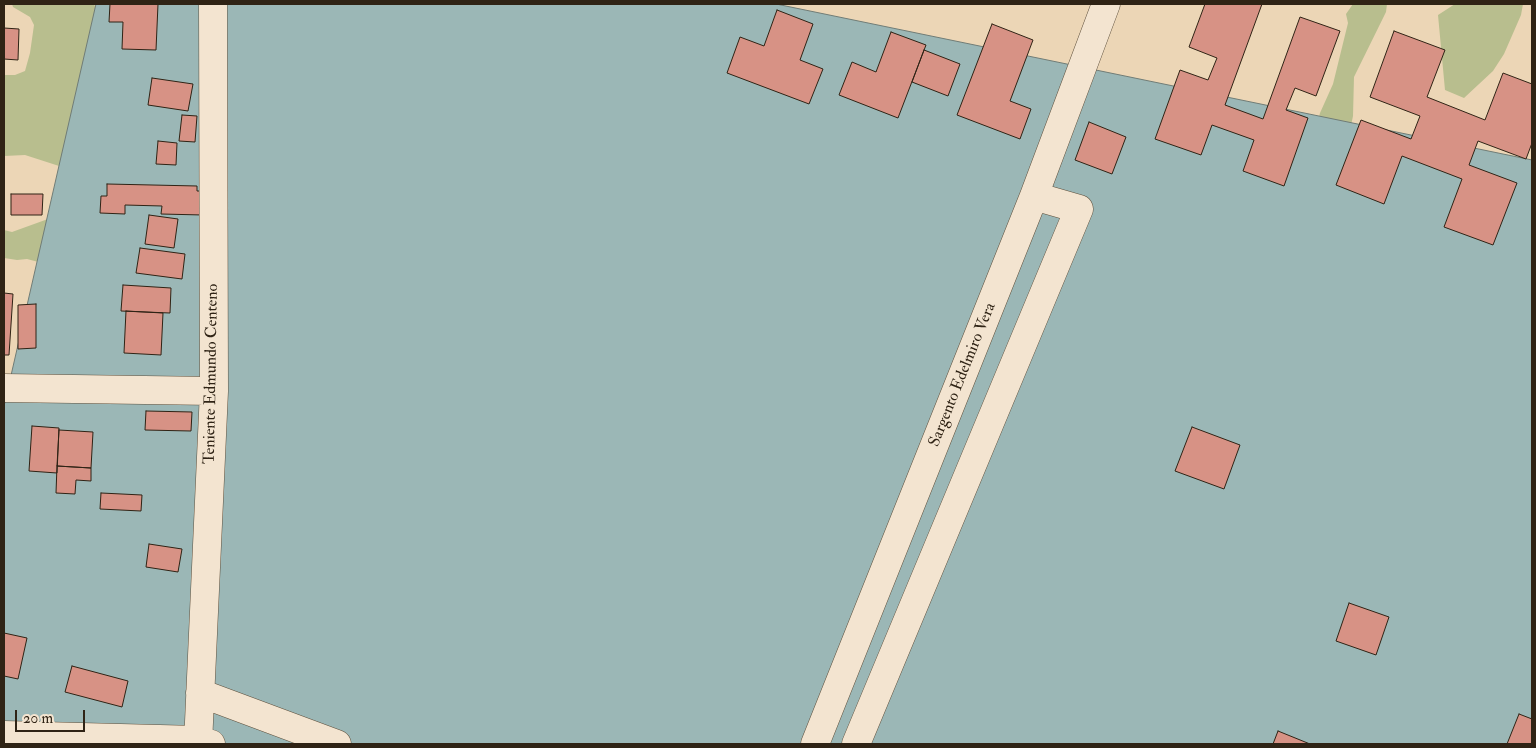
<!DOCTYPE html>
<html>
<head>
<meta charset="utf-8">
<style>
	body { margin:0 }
	#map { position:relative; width:1536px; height:748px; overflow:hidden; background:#ecd6b6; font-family:"IM FELL Double Pica",serif }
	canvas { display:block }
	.frame { position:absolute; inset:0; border:5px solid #2f2315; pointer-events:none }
	.scale { position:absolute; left:15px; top:710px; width:70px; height:22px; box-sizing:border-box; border:2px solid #2f2315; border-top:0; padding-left:6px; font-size:15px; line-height:18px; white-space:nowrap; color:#2f2315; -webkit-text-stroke:4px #f3e4d0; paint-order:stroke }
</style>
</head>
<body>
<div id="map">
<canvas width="1536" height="748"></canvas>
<div class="frame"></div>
<div class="scale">20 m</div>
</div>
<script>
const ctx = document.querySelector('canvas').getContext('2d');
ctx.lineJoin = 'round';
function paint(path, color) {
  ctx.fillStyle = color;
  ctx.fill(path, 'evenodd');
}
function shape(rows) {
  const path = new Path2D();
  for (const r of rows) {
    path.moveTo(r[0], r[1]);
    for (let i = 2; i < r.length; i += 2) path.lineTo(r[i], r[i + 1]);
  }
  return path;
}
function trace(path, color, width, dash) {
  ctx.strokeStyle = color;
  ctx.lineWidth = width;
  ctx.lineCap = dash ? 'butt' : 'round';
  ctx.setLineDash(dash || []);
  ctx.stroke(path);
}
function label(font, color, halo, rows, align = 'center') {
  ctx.font = font + ' "IM FELL Double Pica",serif';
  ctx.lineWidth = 4;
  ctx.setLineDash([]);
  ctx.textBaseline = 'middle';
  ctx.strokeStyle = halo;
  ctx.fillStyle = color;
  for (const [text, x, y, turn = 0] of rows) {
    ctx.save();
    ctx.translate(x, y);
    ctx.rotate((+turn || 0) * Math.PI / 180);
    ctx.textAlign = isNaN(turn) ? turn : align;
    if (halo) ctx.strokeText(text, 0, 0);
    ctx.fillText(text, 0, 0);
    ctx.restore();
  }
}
paint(shape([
	[12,4,94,4,96,9,87,175,25,155,4,156,4,75,15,75,25,71,30,53,34,25,30,17,13,7],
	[1353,4,1387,4,1386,12,1354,77,1353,116,1349,135,1315,133,1320,113,1333,84,1348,23,1346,14],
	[1455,4,1523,4,1521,15,1504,54,1493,71,1464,98,1445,90,1438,15],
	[59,215,46,264,27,259,17,260,4,258,4,230,12,232]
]), '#b8be8e');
const water = shape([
	[96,4,776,4,1532,160,1532,744,4,744,4,406,96,4]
]);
paint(water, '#9bb7b6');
trace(water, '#707c76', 1);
const building = shape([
	[110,4,158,4,156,50,122,49,123,22,109,22,110,4],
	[1205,4,1262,4,1225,105,1263,119,1300,17,1340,31,1316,96,1295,88,1286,110,1308,118,1284,186,1243,171,1254,140,1212,125,1201,155,1155,139,1180,70,1208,80,1217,58,1189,47,1205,4],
	[777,10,813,24,800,60,823,69,809,104,727,73,740,37,764,46,777,10],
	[992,24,1033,40,1010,101,1031,109,1020,139,957,115,992,24],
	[4,28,19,29,18,60,4,59,4,28],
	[1394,31,1445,50,1427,97,1485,120,1503,73,1532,84,1532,143,1526,159,1478,141,1469,165,1517,183,1493,245,1444,227,1462,179,1402,156,1384,204,1336,185,1361,120,1411,139,1420,116,1370,97,1394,31],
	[891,32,926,45,898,118,839,95,852,62,876,72,891,32],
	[924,50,960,64,948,96,912,82,924,50],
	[152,78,193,84,188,111,148,105,152,78],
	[182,115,197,116,195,142,179,141,182,115],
	[1089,122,1126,137,1112,174,1075,160,1089,122],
	[158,141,177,143,176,165,156,164,158,141],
	[107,184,197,186,197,191,204,191,203,215,161,214,162,206,125,205,125,214,100,213,101,196,107,196,107,184],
	[11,194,43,194,42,215,11,215,11,194],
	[149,215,178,219,174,248,145,244,149,215],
	[140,248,185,254,182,279,136,273,140,248],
	[123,285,171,288,170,313,121,311,123,285],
	[4,293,13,294,9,355,4,355,4,293],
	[36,304,36,348,18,349,18,305,36,304],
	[126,311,163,313,161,355,124,353,126,311],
	[146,411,192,412,191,431,145,430,146,411],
	[32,426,59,428,57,473,29,471,32,426],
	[1192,427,1240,445,1224,489,1175,471,1192,427],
	[59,430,93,432,91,468,57,466,59,430],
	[57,466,91,468,91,481,76,480,75,494,56,493,57,466],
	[101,493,142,495,141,511,100,509,101,493],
	[149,544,182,549,178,572,146,567,149,544],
	[1349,603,1389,617,1376,655,1336,641,1349,603],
	[4,633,27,638,18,679,4,676,4,633],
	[72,666,128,681,122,707,65,692,72,666],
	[1519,714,1532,719,1532,744,1507,744,1519,714],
	[1278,731,1310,744,1273,744,1278,731]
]);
paint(building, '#d79285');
trace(building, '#2f2315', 1);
const minor = shape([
	[4,388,214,391],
	[200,693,337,744],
	[4,735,198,740,211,744],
	[198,744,214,391,213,4],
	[815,744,1034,196,1106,4],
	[856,744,1079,209,1034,196]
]);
trace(minor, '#5e503d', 29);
trace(minor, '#f3e4d0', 28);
label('16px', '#2f2315', '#f3e4d0', [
	["Teniente Edmundo Centeno",212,374,-89],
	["Sargento Edelmiro Vera",963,375,-68]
]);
</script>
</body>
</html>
